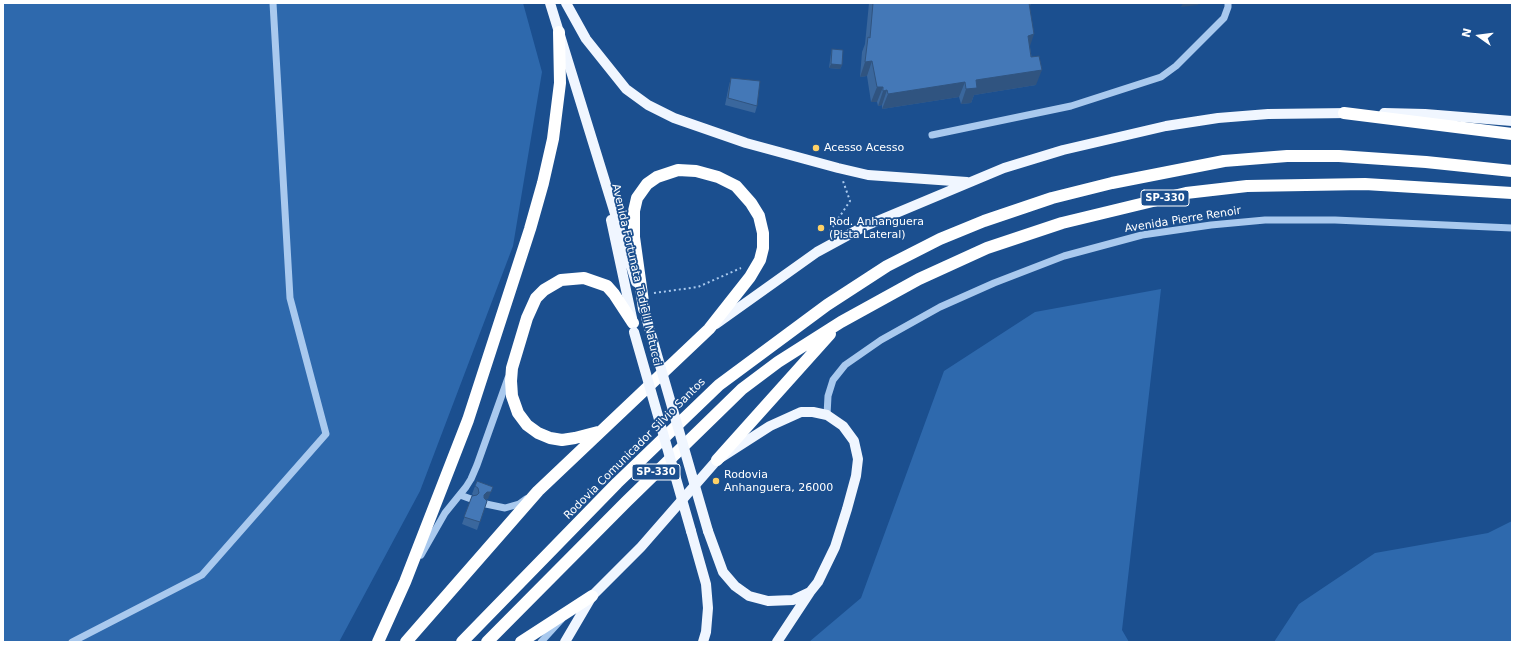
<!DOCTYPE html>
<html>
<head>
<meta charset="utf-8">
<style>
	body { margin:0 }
	#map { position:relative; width:1515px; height:645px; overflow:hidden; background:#1b4f8f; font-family:"DejaVu Sans",sans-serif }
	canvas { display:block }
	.frame { position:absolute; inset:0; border:4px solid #fff; pointer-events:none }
	.north { position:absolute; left:1459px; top:16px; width:40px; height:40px; -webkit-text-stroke:3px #1b4f8f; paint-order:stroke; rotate:284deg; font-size:11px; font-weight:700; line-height:16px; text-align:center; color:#fff }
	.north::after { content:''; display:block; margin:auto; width:14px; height:18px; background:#fff; clip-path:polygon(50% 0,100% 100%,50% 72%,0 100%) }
</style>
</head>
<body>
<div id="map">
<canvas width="1515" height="645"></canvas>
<div class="frame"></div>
<div class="north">N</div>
</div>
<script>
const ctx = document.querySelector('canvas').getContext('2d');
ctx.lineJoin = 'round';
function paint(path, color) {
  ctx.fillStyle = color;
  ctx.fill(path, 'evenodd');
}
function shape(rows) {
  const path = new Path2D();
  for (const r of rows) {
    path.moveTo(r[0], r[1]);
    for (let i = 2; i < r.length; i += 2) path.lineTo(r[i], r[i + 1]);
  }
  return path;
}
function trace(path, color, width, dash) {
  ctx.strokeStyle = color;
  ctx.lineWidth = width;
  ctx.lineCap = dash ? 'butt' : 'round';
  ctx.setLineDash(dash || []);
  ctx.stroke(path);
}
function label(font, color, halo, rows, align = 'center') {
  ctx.font = font + ' "DejaVu Sans",sans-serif';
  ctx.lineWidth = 3.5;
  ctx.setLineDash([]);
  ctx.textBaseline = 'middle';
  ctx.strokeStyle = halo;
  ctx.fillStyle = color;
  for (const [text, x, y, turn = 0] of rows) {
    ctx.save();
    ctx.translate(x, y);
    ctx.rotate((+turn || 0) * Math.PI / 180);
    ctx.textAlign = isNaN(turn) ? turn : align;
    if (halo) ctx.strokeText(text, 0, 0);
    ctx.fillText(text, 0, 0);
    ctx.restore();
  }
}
paint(shape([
	[3,3,523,3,542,72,513,246,420,491,339,642,3,642],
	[1161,289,1122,630,1129,642,809,642,861,598,944,371,1035,312],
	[1512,521,1512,642,1274,642,1299,604,1375,553,1488,533]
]), '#2e69ad');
trace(shape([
	[830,231,850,201,843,181],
	[654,293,698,287,741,268]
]), '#a9c9ee', 2, [2, 3]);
trace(shape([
	[932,135,1071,106,1161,77,1176,66,1224,18,1228,7,1228,3],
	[827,415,828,396,833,380,845,365,881,340,940,307,994,283,1064,256,1142,235,1211,225,1265,220,1335,220,1512,228],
	[460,495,471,499],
	[486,504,505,508,519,504,526,499],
	[421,555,445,513,466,487,471,479,477,465,508,378],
	[72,642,202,575,326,434,290,298,273,3],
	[541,642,561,620]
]), '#a9c9ee', 7);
trace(shape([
	[550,3,636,282],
	[566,3,586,39,626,89,648,105,674,118,746,143,838,168,868,175,967,182],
	[1384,113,1425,114,1512,121],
	[611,220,632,318],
	[716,324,817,252,863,227,1004,168,1063,150,1166,126,1218,118,1268,114,1350,113],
	[691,531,706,584,708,608,706,632,703,642],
	[565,642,592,596,641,547,717,460,770,426,801,412,813,412,827,415,843,426,854,441,858,459,856,476,847,509,835,547,818,582,810,592,793,600,768,601,749,596,735,586,723,572,708,531],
	[777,642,810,592]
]), '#f0f6ff', 10);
trace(shape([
	[1344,113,1512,134],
	[598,432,575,438,562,440,550,438,538,433,527,425,518,413,512,396,511,381,512,368,527,318,536,298,544,290,561,280,584,278,607,286,614,294,633,323],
	[717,460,830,334],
	[378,642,405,582,468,420,530,229,543,183,553,139,560,83,559,32],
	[406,642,538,491,709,329,750,277,760,260,763,248,763,233,759,216,751,203,736,186,718,177,696,171,678,170,657,177,647,184,637,198,634,211,634,237,644,309],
	[462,642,617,483,719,385,827,305,887,266,940,239,984,221,1052,198,1112,183,1224,161,1287,156,1339,156,1426,162,1512,171],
	[487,642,626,502,742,389,778,362,841,322,919,279,987,248,1062,223,1186,193,1247,186,1365,184,1512,193],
	[521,642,592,596]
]), '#fff', 12);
trace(shape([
	[646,317,708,531],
	[634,332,691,531]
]), '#f0f6ff', 10);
paint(shape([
	[869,3,1031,3,1030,6,1030,47,1036,85,974,95,971,103,961,104,959,97,882,109,882,105,878,106,877,102,871,102,867,76,860,77,862,52,865,44],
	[832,49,842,65,840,69,829,68,831,53],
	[731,78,757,106,755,113,725,105,729,85],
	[477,481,488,499,486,499,487,501,477,530,462,524,472,496,474,496,472,494]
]), '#3a679d');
paint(shape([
	[1183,3,1199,3,1198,5,1181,7],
	[1034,34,1029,49,1028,36],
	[872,61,867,76,860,77,865,62],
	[831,64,842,65,840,69,829,68],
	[1042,70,1036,85,974,95,971,103,961,104,966,89,976,80],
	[965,82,959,97,882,109,888,94],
	[877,87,883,87,877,102,871,102],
	[887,90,882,105,878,106,883,91],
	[487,492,491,492,488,499,484,499,484,495]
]), '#305480');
const building = shape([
	[873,3,1029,3,1034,34,1028,36,1031,57,1039,56,1042,70,976,80,977,88,966,89,965,82,888,94,887,90,883,91,883,87,877,87,872,61,865,62,868,37,870,38,873,3],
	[832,49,843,50,842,65,831,64,832,49],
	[731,78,760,81,757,106,728,98,731,78],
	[477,481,493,487,491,492,487,492,484,495,484,498,487,501,480,522,464,517,472,496,477,495,479,493,478,488,475,486,477,481]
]);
paint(building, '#4478b7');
trace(building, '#305480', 1);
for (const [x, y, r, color] of [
	[816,148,4,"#ffd166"],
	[821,228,4,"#ffd166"],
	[716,481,4,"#ffd166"]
]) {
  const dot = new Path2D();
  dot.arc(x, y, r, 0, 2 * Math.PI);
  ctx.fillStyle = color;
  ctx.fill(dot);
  trace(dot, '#1b4f8f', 1.5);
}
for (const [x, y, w] of [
	[1165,198,48],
	[656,472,48]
]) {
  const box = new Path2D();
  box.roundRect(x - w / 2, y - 8, w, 16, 3);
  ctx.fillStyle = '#1b4f8f';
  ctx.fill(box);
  trace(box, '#fff', 1);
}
label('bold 10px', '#fff', null, [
	["SP-330",1165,198],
	["SP-330",656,472]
]);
label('11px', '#fff', '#1b4f8f', [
	["Acesso Acesso",824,148],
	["Rod. Anhanguera",829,222],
	["(Pista Lateral)",829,235],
	["Rodovia",724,475],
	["Anhanguera, 26000",724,488]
], 'left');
label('11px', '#fff', '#1b4f8f', [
	["Avenida Pierre Renoir",1183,220,-9],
	["Avenida Fortunata Tadielli Natucci",636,275,77],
	["Rodovia Comunicador Silvio Santos",635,449,-45]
]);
</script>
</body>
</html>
